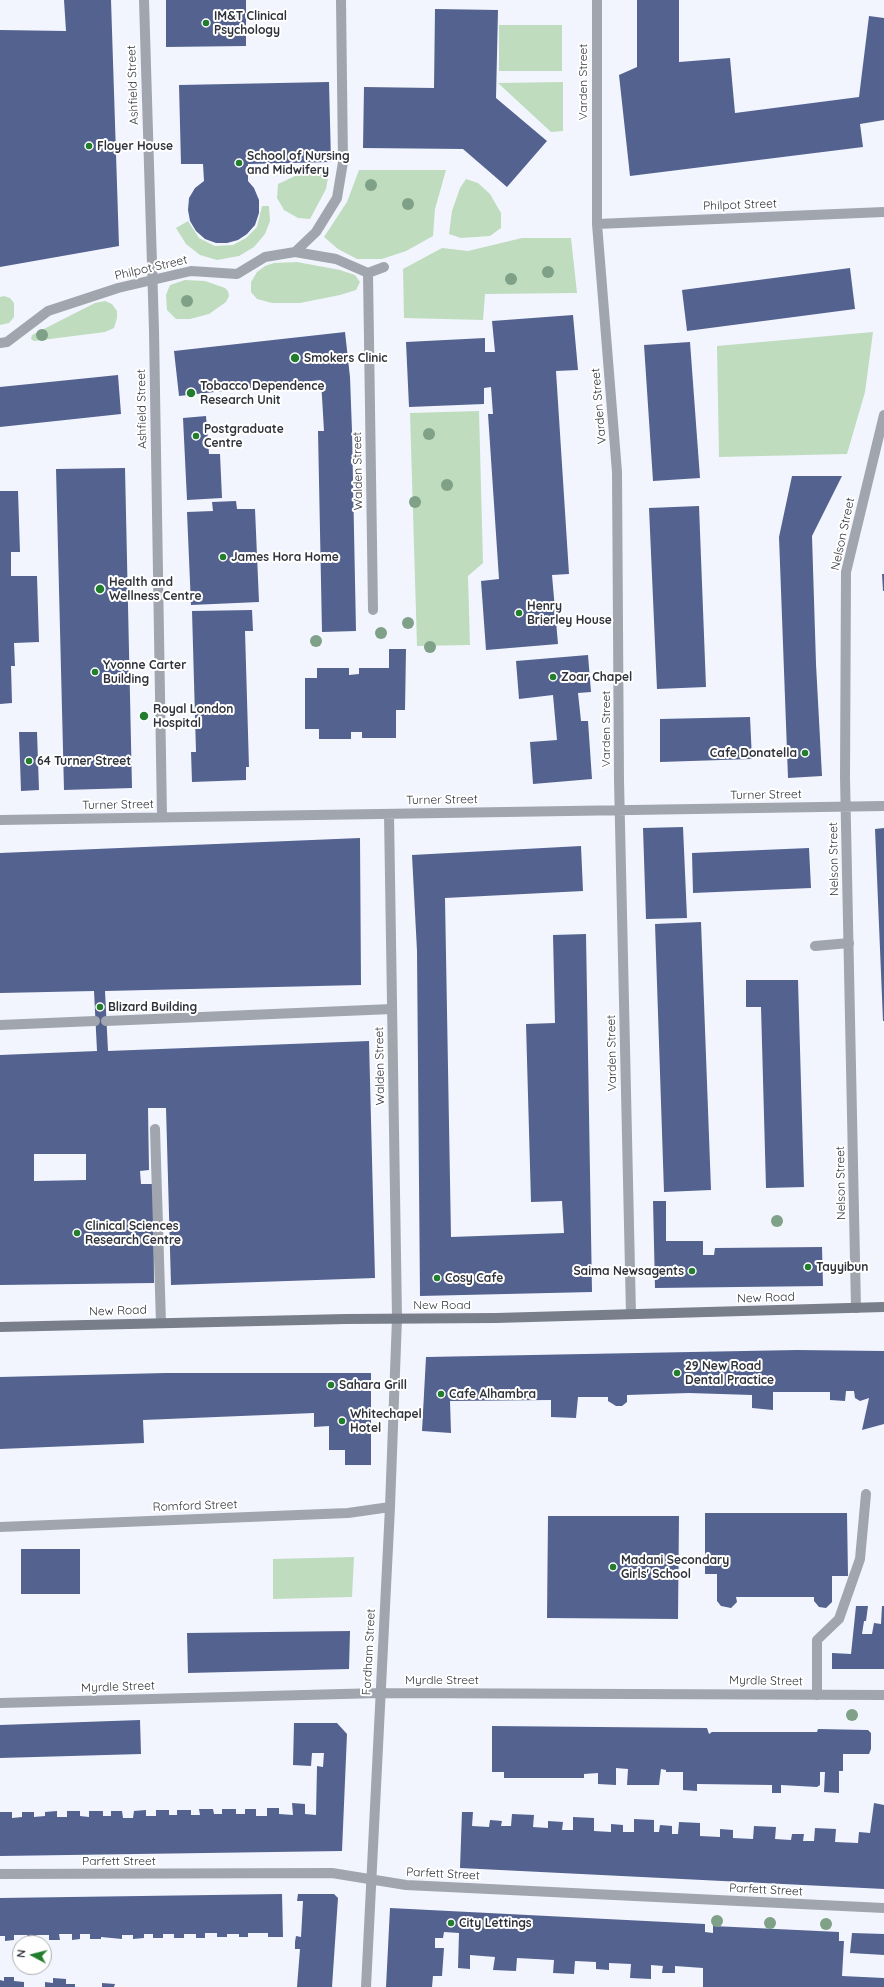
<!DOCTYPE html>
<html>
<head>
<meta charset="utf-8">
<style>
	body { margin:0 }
	#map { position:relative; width:884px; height:1987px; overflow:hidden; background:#f2f5fe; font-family:Quicksand,sans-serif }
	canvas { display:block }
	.north { position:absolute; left:12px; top:1935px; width:40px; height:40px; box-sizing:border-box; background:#fff; border:1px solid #acadb0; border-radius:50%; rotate:277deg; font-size:11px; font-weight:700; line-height:16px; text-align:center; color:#2f323a }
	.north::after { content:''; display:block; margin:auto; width:14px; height:18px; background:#227d2d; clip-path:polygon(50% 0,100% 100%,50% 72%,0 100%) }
</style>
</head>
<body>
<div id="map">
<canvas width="884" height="1987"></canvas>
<div class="north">N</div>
</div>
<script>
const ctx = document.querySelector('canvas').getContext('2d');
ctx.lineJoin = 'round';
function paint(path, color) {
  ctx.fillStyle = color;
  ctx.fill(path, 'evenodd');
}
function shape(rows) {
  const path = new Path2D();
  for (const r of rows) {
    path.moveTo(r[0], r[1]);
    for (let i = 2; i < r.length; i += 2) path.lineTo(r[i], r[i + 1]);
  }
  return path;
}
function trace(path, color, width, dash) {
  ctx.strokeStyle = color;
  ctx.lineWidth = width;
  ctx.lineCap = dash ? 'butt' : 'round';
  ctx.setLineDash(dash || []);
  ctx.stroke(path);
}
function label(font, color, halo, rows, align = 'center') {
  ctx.font = font + ' Quicksand,sans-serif';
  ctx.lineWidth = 4;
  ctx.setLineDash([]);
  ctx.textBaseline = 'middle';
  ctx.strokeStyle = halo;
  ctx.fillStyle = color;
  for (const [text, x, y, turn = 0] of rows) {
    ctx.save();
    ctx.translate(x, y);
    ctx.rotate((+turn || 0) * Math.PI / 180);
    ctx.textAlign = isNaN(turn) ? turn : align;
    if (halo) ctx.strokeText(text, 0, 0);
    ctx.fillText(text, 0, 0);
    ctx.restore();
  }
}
paint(shape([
	[499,25,562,25,562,71,499,71],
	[563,82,563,131,551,132,498,83],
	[312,168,323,171,328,178,326,189,310,219,298,218,284,210,277,198,278,184],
	[359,170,446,170,435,209,433,236,406,251,382,259,357,259,338,249,324,237,347,202],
	[466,179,478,183,490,194,501,213,501,228,490,236,461,238,449,234,452,211,460,188],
	[262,206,269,206,270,221,265,234,254,247,239,256,217,260,200,255,186,244,176,228,188,221,199,238,215,246,233,245,246,238,257,227],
	[522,238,571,238,577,293,485,294,483,320,404,318,403,269,442,248,468,251],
	[297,262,340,270,355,275,360,282,356,290,340,295,300,303,272,303,257,299,251,292,251,282,257,272,265,266,274,263],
	[185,280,205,281,225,288,228,291,229,296,226,302,209,314,190,319,176,319,167,310,166,295,170,285],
	[4,296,10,298,14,303,14,317,9,323,0,325,0,297],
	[105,301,112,304,117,311,117,318,114,328,105,332,34,341,31,339,32,335,95,303],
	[873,332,865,392,847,454,719,457,717,346],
	[479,411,483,563,468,576,470,645,417,646,410,413],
	[354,1557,352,1597,273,1599,273,1559]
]), '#bfdcbf');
paint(shape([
	[64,0,111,0,119,246,0,267,0,30,66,31],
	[166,0,246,0,246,46,166,47],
	[637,0,679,0,679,62,730,58,735,113,859,97,869,16,884,18,884,120,860,124,863,147,630,176,619,75,637,67],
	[435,9,498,10,496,98,547,141,507,187,463,149,363,148,364,87,434,88],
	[329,82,331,162,248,164,248,181,254,188,259,200,259,213,255,225,247,234,238,240,227,243,216,243,205,239,196,231,190,221,188,210,189,198,195,188,204,181,203,164,181,164,179,85],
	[850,268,855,309,687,331,682,290],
	[573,315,578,370,556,371,569,574,552,575,558,644,486,650,481,581,499,579,488,414,493,414,491,387,484,388,484,404,409,407,406,342,485,338,485,352,495,352,492,321],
	[345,332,350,377,352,431,356,631,322,632,318,431,324,431,321,380,179,396,174,351],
	[690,342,700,478,653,481,644,345],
	[118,375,121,414,0,427,0,387],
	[206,416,209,454,220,454,222,498,187,500,183,418],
	[125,468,132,788,64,790,56,469],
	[792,476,842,476,812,536,816,664,822,776,788,778,779,537],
	[0,491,18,491,20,552,11,552,11,576,37,576,39,642,14,643,15,666,11,666,12,703,0,704],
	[236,501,237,509,255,509,259,602,191,605,187,512,213,511,212,502],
	[699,506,706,687,657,689,649,508],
	[882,574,884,574,884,591,883,591],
	[252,610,253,631,245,631,249,767,246,767,246,780,192,782,191,752,196,752,192,611],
	[389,649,406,649,405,710,396,710,396,738,362,738,362,732,351,732,351,739,319,739,319,729,305,729,305,678,317,678,317,668,349,668,349,675,359,674,359,668,389,668],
	[588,655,591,692,578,693,581,721,588,721,592,779,533,784,530,742,557,740,553,695,519,699,516,661],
	[750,717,752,759,660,762,660,719],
	[19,732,37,732,39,790,21,791],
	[683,827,687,918,646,919,643,828],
	[884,828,884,1021,883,1021,875,829],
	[360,838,361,985,105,991,108,1051,369,1041,375,1278,171,1285,166,1108,148,1108,149,1170,140,1171,141,1184,153,1184,154,1283,0,1285,0,1055,97,1051,94,991,0,993,0,853],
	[34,1154,86,1154,86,1180,34,1181],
	[581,846,583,891,445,898,451,1237,564,1233,562,1201,531,1202,526,1024,555,1023,553,935,586,934,592,1292,420,1296,417,951,412,855],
	[809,848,811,888,693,893,692,853],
	[701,922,711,1190,664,1192,655,924],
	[746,980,798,980,804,1187,766,1188,761,1007,746,1007],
	[653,1201,666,1201,666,1241,703,1241,703,1255,714,1255,715,1248,822,1247,823,1286,655,1288],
	[797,1350,884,1351,884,1424,862,1430,869,1398,860,1401,855,1398,854,1391,846,1391,845,1401,830,1400,830,1392,773,1392,773,1410,752,1408,752,1395,689,1393,627,1395,627,1402,622,1406,616,1406,608,1401,608,1397,578,1397,576,1418,551,1417,551,1400,450,1401,451,1433,422,1431,426,1357],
	[166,1373,371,1373,371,1465,345,1465,345,1450,329,1450,329,1426,314,1427,314,1413,143,1420,144,1443,0,1449,0,1377],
	[705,1513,847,1513,848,1576,832,1576,832,1602,826,1608,819,1607,814,1601,814,1597,736,1597,737,1602,731,1608,721,1606,717,1601,717,1574,705,1574],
	[548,1516,679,1516,678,1619,547,1618],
	[21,1549,80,1549,80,1594,21,1594],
	[856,1606,868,1606,866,1621,864,1621,862,1634,872,1634,874,1623,881,1624,882,1606,884,1606,884,1669,832,1669,832,1653,851,1654],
	[350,1631,349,1669,188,1673,187,1633],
	[140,1720,141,1754,0,1758,0,1725],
	[294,1723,337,1723,347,1734,342,1851,0,1856,0,1812,12,1812,12,1818,22,1817,22,1812,34,1812,34,1817,45,1816,45,1812,57,1811,57,1817,67,1817,67,1811,80,1811,80,1816,89,1817,89,1811,103,1811,103,1816,111,1816,111,1811,122,1811,123,1818,133,1818,134,1811,146,1810,146,1816,156,1816,156,1810,169,1810,169,1815,177,1815,177,1810,191,1810,191,1815,200,1815,199,1809,213,1809,214,1814,222,1814,222,1809,236,1809,236,1814,245,1814,245,1809,256,1809,256,1816,267,1816,267,1808,279,1808,279,1814,293,1815,292,1803,305,1804,305,1814,316,1815,317,1766,323,1767,324,1753,312,1753,311,1766,293,1765],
	[492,1726,707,1728,709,1734,712,1732,817,1732,818,1729,868,1730,871,1733,871,1749,869,1754,843,1754,843,1771,839,1771,839,1793,824,1792,825,1772,820,1772,820,1785,817,1787,781,1785,781,1793,772,1793,772,1785,697,1784,697,1791,683,1790,683,1772,666,1772,666,1770,661,1769,659,1785,627,1785,628,1769,616,1768,616,1785,598,1784,598,1773,584,1774,584,1778,504,1778,504,1772,492,1772],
	[874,1803,884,1805,884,1889,460,1868,462,1812,473,1812,472,1826,489,1827,490,1820,502,1821,501,1826,511,1826,512,1814,534,1815,533,1827,548,1828,548,1821,563,1822,562,1830,573,1830,573,1817,594,1818,594,1831,611,1832,611,1824,623,1825,623,1832,634,1832,634,1819,654,1820,654,1832,659,1832,660,1825,672,1826,672,1834,678,1834,679,1822,700,1823,700,1836,720,1837,720,1829,733,1830,733,1838,753,1839,754,1826,776,1827,775,1839,791,1840,792,1834,804,1834,803,1841,814,1841,815,1828,836,1829,835,1842,858,1843,859,1832,870,1833],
	[282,1894,283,1937,268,1937,268,1933,248,1933,248,1937,239,1937,239,1934,227,1934,227,1937,217,1937,217,1933,205,1933,205,1938,196,1938,196,1934,184,1934,184,1938,174,1938,174,1934,163,1934,163,1938,153,1938,153,1934,144,1934,144,1938,133,1939,133,1935,122,1935,122,1939,101,1937,101,1939,90,1939,90,1934,80,1934,80,1939,72,1940,72,1934,59,1934,60,1940,49,1940,49,1935,36,1935,37,1940,28,1940,27,1935,14,1935,14,1940,5,1941,5,1936,0,1936,0,1898],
	[298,1894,334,1894,338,1898,332,1987,297,1987,300,1949,295,1949,295,1942,296,1936,301,1937,303,1901,297,1901],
	[390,1908,705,1924,705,1932,713,1933,713,1926,839,1932,839,1941,844,1941,842,1976,884,1978,884,1987,703,1987,703,1968,675,1966,675,1973,662,1973,663,1966,651,1965,651,1979,630,1978,631,1964,609,1963,609,1970,596,1969,596,1962,575,1961,574,1974,553,1973,554,1960,517,1958,516,1971,493,1970,495,1957,470,1955,470,1969,458,1968,459,1933,444,1932,443,1938,435,1938,435,1948,444,1948,442,1976,433,1976,432,1987,386,1987],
	[852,1933,884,1934,884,1955,850,1953],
	[4,1977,14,1977,14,1981,24,1982,24,1987,0,1987,0,1980,4,1981],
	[53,1978,66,1979,66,1984,75,1984,75,1987,45,1987,45,1982,53,1983],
	[102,1983,115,1984,114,1987,102,1987]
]), '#546290');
trace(shape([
	[341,0,343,162],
	[815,946,849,943],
	[817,1695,817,1640,839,1619,860,1559,866,1494]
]), '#a1a5ae', 10);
trace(shape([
	[295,252,316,232,337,198,343,162],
	[368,273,373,610],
	[0,343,7,342,48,311,118,288,191,271,237,274,265,257,295,252,336,259,368,273,384,267],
	[106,1021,392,1009],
	[0,1025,95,1021]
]), '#a1a5ae', 10);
trace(shape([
	[144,0,154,330,162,817],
	[597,0,597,224,617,472,619,780,631,1314],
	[597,224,884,212],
	[0,820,884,806],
	[155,1129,161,1323],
	[856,1308,845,777,846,572,884,415],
	[0,1527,348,1513,390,1507],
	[0,1703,380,1693,884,1695],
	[0,1874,332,1873,406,1885,884,1908],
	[366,1987,390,1507,397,1318,389,814]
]), '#a1a5ae', 10);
trace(shape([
	[0,1327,346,1319,496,1318,884,1307]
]), '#797e8b', 10);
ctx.fillStyle = '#7ea187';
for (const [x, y] of [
	[371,185],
	[408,204],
	[548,272],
	[511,279],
	[187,301],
	[42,335],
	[429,434],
	[447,485],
	[415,502],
	[408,623],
	[381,633],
	[316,641],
	[430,647],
	[777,1221],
	[852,1715],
	[717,1921],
	[770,1923],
	[826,1924]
]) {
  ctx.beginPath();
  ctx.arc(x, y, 6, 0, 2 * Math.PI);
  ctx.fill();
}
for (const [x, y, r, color] of [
	[206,23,4,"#227d2d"],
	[89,146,4,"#227d2d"],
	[239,163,4,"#227d2d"],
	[295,358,5,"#227d2d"],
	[191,393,5,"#227d2d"],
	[196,436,4,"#227d2d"],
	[223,557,4,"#227d2d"],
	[100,589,5,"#227d2d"],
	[519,613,4,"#227d2d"],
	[95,672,4,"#227d2d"],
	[553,677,4,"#227d2d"],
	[144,716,5,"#227d2d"],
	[805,753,4,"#227d2d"],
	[29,761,4,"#227d2d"],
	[100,1007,4,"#227d2d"],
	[77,1233,4,"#227d2d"],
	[808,1267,4,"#227d2d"],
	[692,1271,4,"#227d2d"],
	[437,1278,4,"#227d2d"],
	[677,1373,4,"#227d2d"],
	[331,1385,4,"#227d2d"],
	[441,1394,4,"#227d2d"],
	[342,1421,4,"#227d2d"],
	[613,1567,4,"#227d2d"],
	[451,1923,4,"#227d2d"]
]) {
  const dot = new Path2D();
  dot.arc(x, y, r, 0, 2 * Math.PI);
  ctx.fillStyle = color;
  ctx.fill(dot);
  trace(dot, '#fff', 1.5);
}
label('bold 12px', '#2f323a', '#fff', [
	["IM&T Clinical",214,16],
	["Psychology",214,30],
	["Floyer House",97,146],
	["School of Nursing",247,156],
	["and Midwifery",247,170],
	["Smokers Clinic",304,358],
	["Tobacco Dependence",200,386],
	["Research Unit",200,400],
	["Postgraduate",204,429],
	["Centre",204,443],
	["James Hora Home",231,557],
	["Health and",109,582],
	["Wellness Centre",109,596],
	["Henry",527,606],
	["Brierley House",527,620],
	["Yvonne Carter",103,665],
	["Building",103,679],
	["Zoar Chapel",561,677],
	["Royal London",153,709],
	["Hospital",153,723],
	["Cafe Donatella",797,753,"right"],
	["64 Turner Street",37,761],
	["Blizard Building",108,1007],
	["Clinical Sciences",85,1226],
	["Research Centre",85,1240],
	["Tayyibun",816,1267],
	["Saima Newsagents",684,1271,"right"],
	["Cosy Cafe",445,1278],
	["29 New Road",685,1366],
	["Dental Practice",685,1380],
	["Sahara Grill",339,1385],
	["Cafe Alhambra",449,1394],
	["Whitechapel",350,1414],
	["Hotel",350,1428],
	["Madani Secondary",621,1560],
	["Girls' School",621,1574],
	["City Lettings",459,1923]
], 'left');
label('12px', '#2f323a', '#fff', [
	["Varden Street",583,82,-90],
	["Ashfield Street",133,85,-92],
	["Philpot Street",740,205,-2],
	["Philpot Street",151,268,-13],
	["Varden Street",599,406,-95],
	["Ashfield Street",142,409,-91],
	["Walden Street",358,471,-91],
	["Nelson Street",843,534,-78],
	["Varden Street",606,729,-90],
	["Turner Street",766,795,-1],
	["Turner Street",442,800,-1],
	["Turner Street",118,805,-1],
	["Nelson Street",834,859,-91],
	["Varden Street",612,1053,-91],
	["Walden Street",380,1066,-91],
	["Nelson Street",841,1183,-91],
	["New Road",766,1298,-2],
	["New Road",442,1305],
	["New Road",118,1311,-2],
	["Romford Street",195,1506,-2],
	["Fordham Street",369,1652,-87],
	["Myrdle Street",442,1680],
	["Myrdle Street",766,1681,1],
	["Myrdle Street",118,1687,-2],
	["Parfett Street",119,1861],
	["Parfett Street",443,1874,3],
	["Parfett Street",766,1890,3]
]);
</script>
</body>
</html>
